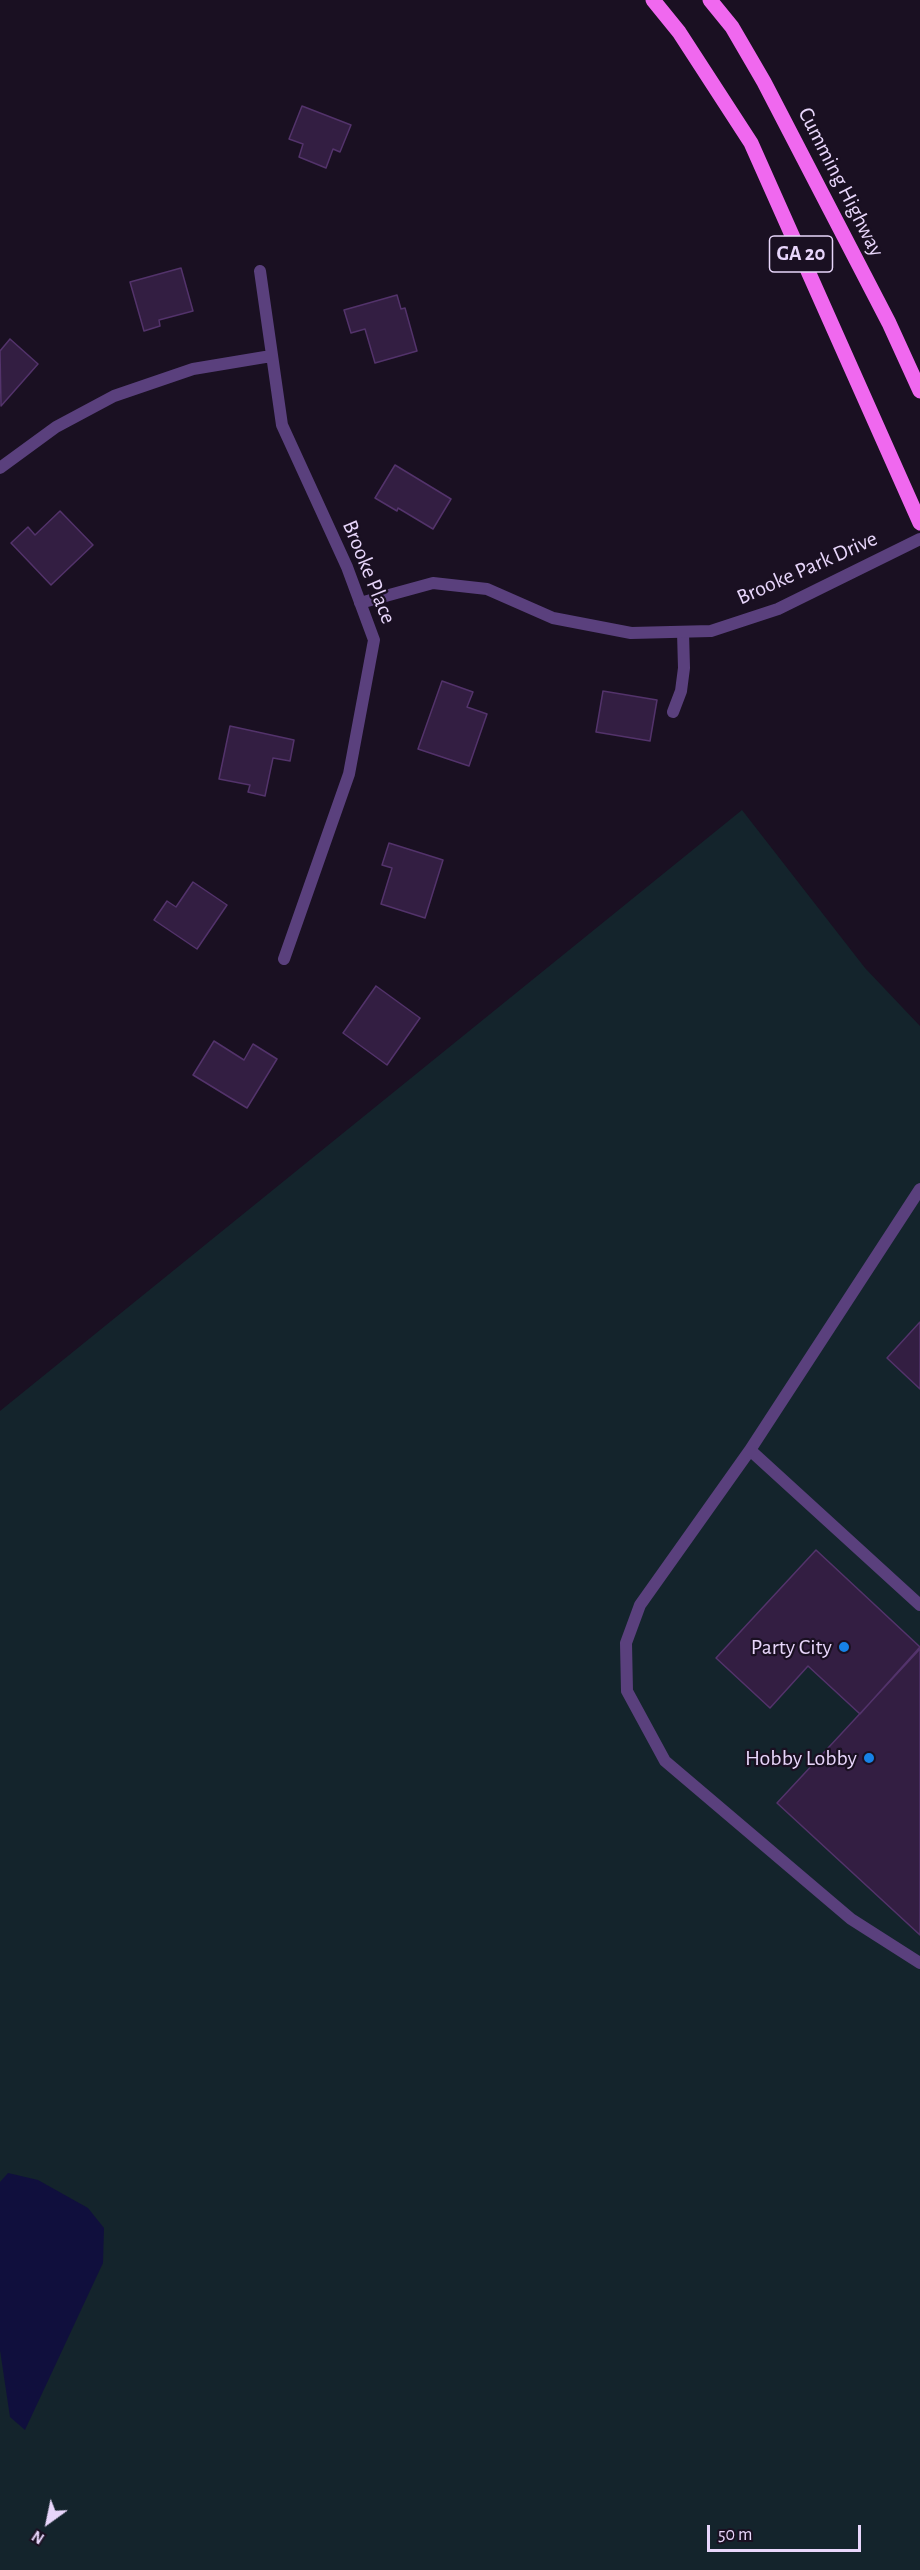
<!DOCTYPE html>
<html>
<head>
<meta charset="utf-8">
<style>
	body { margin:0 }
	#map { position:relative; width:920px; height:2570px; overflow:hidden; background:#1a1022; font-family:"Alegreya Sans",sans-serif }
	canvas { display:block }
	.north { position:absolute; left:18px; top:2492px; width:60px; height:60px; -webkit-text-stroke:4px #1a1022; paint-order:stroke; rotate:213deg; font-size:16px; font-weight:700; line-height:24px; text-align:center; color:#e8d6fb }
	.north::after { content:''; display:block; margin:auto; width:21px; height:27px; background:#e8d6fb; clip-path:polygon(50% 0,100% 100%,50% 72%,0 100%) }
	.scale { position:absolute; left:707px; top:2525px; width:154px; height:27px; box-sizing:border-box; border:3px solid #e8d6fb; border-top:0; padding-left:8px; font-size:18px; line-height:21px; white-space:nowrap; color:#e8d6fb; -webkit-text-stroke:4px #1a1022; paint-order:stroke }
</style>
</head>
<body>
<div id="map">
<canvas width="920" height="2570"></canvas>
<div class="north">N</div>
<div class="scale">50 m</div>
</div>
<script>
const ctx = document.querySelector('canvas').getContext('2d');
ctx.lineJoin = 'round';
function paint(path, color) {
  ctx.fillStyle = color;
  ctx.fill(path, 'evenodd');
}
function shape(rows) {
  const path = new Path2D();
  for (const r of rows) {
    path.moveTo(r[0], r[1]);
    for (let i = 2; i < r.length; i += 2) path.lineTo(r[i], r[i + 1]);
  }
  return path;
}
function trace(path, color, width, dash) {
  ctx.strokeStyle = color;
  ctx.lineWidth = width;
  ctx.lineCap = dash ? 'butt' : 'round';
  ctx.setLineDash(dash || []);
  ctx.stroke(path);
}
function label(font, color, halo, rows, align = 'center') {
  ctx.font = font + ' "Alegreya Sans",sans-serif';
  ctx.lineWidth = 4.5;
  ctx.setLineDash([]);
  ctx.textBaseline = 'middle';
  ctx.strokeStyle = halo;
  ctx.fillStyle = color;
  for (const [text, x, y, turn = 0] of rows) {
    ctx.save();
    ctx.translate(x, y);
    ctx.rotate((+turn || 0) * Math.PI / 180);
    ctx.textAlign = isNaN(turn) ? turn : align;
    if (halo) ctx.strokeText(text, 0, 0);
    ctx.fillText(text, 0, 0);
    ctx.restore();
  }
}
paint(shape([
	[742,810,865,968,920,1026,920,2570,0,2570,0,1411]
]), '#14242c');
paint(shape([
	[8,2173,38,2180,88,2208,104,2228,103,2263,25,2430,10,2417,0,2350,0,2182]
]), '#100f3d');
const building = shape([
	[302,106,351,125,340,152,333,149,326,168,299,157,303,144,289,139,302,106],
	[181,268,193,311,159,320,160,326,144,331,130,282,181,268],
	[397,295,401,309,405,308,417,351,375,363,365,329,351,333,344,310,397,295],
	[10,339,38,364,1,406,0,351,10,339],
	[395,465,451,499,433,529,398,508,397,511,375,498,395,465],
	[60,511,93,545,51,585,11,543,28,527,35,535,60,511],
	[442,681,473,692,467,707,487,714,469,766,418,749,442,681],
	[603,691,657,700,650,741,596,732,603,691],
	[230,726,294,740,290,761,273,758,265,796,248,792,250,785,219,779,230,726],
	[389,843,443,860,425,918,381,904,392,868,382,865,389,843],
	[193,882,227,905,197,949,154,920,167,901,176,907,193,882],
	[376,986,420,1018,387,1065,343,1033,376,986],
	[214,1041,244,1060,253,1044,277,1059,247,1108,193,1075,214,1041],
	[920,1322,920,1389,887,1358,920,1322],
	[816,1550,920,1647,860,1714,808,1666,770,1708,716,1658,816,1550],
	[920,1649,920,1935,777,1803,920,1649]
]);
paint(building, '#331e42');
trace(building, '#53336b', 1.5);
trace(shape([
	[673,712,681,691,684,668,683,632],
	[920,1189,750,1450,920,1605],
	[750,1450,640,1605,626,1643,627,1691,665,1761,851,1919,920,1963]
]), '#5a407d', 12);
trace(shape([
	[260,271,282,425,347,567,374,640,349,774,284,959],
	[0,468,56,427,114,396,193,369,271,356],
	[360,603,433,583,487,589,553,618,631,633,711,631,778,609,920,539]
]), '#5a407d', 12);
trace(shape([
	[653,0,679,32,751,143,920,523],
	[710,0,732,27,764,82,889,323,920,391]
]), '#f068ef', 15);
for (const [x, y, r, color] of [
	[844,1647,6,"#1782e6"],
	[869,1758,6,"#1782e6"]
]) {
  const dot = new Path2D();
  dot.arc(x, y, r, 0, 2 * Math.PI);
  ctx.fillStyle = color;
  ctx.fill(dot);
  trace(dot, '#1a1022', 2);
}
for (const [x, y, w] of [
	[801,254,63]
]) {
  const box = new Path2D();
  box.roundRect(x - w / 2, y - 18, w, 36, 4.5);
  ctx.fillStyle = '#1a1022';
  ctx.fill(box);
  trace(box, '#e8d6fb', 1.5);
}
label('bold 21px', '#e8d6fb', null, [
	["GA 20",801,254]
]);
label('22px', '#e8d6fb', '#1a1022', [
	["Cumming Highway",841,182,63],
	["Brooke Park Drive",807,568,-24],
	["Brooke Place",369,572,68]
]);
label('22px', '#e8d6fb', '#1a1022', [
	["Party City",832,1647],
	["Hobby Lobby",857,1758]
], 'right');
</script>
</body>
</html>
